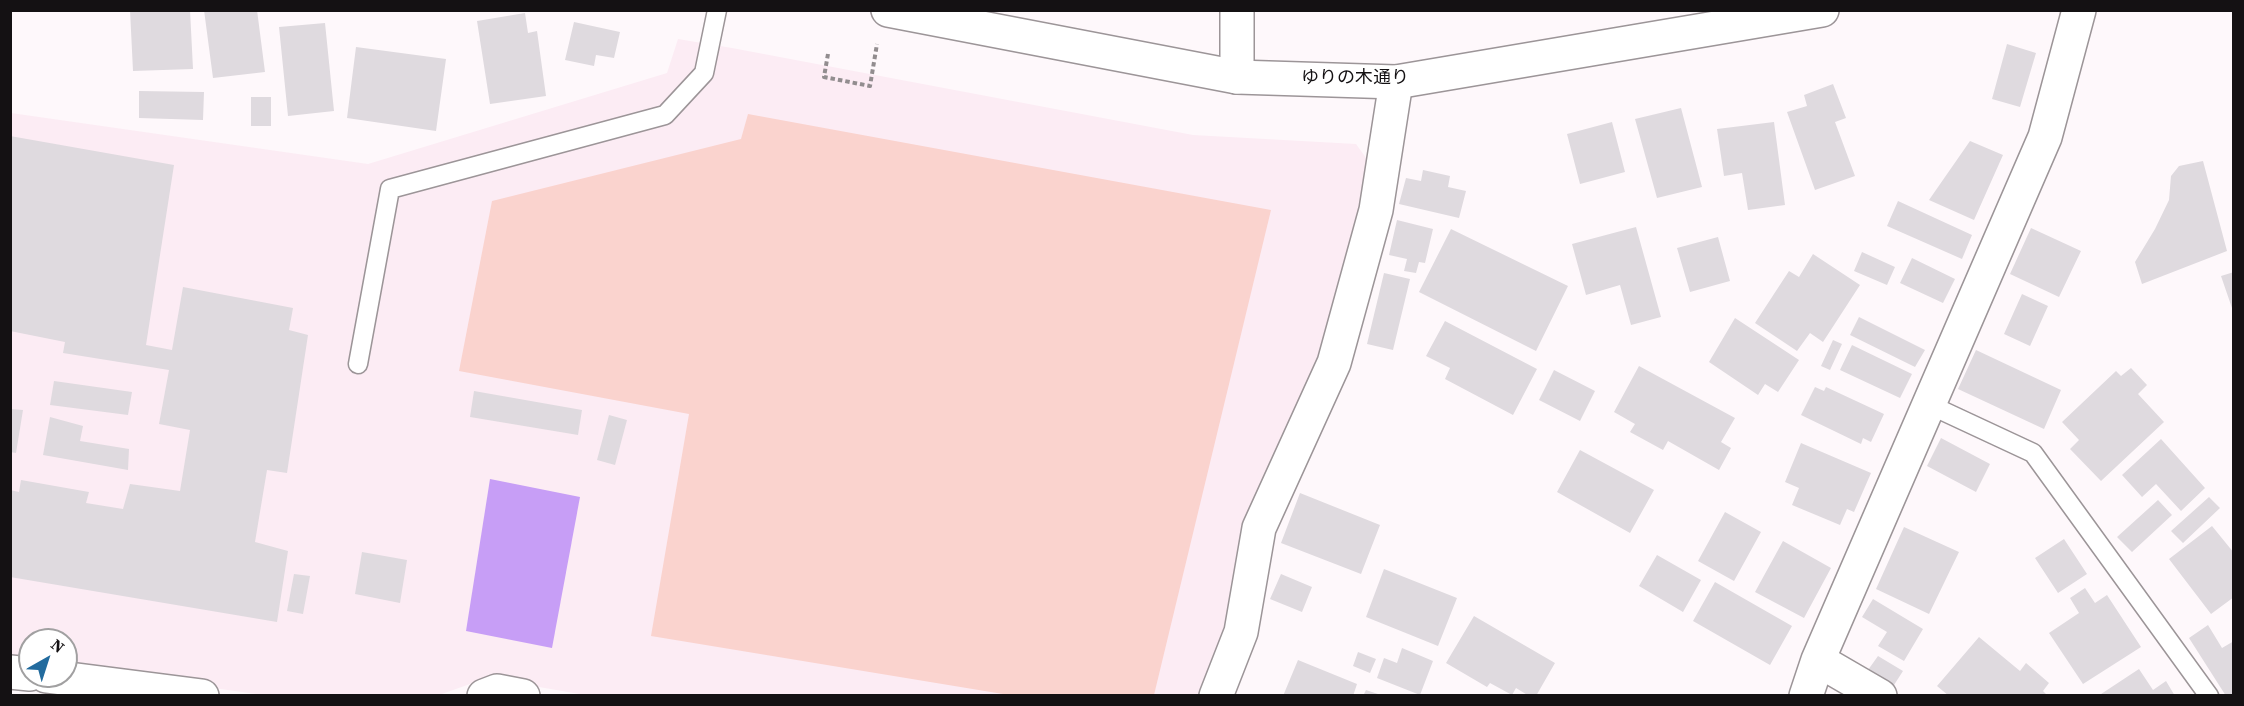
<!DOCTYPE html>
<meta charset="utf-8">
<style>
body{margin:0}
#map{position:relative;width:2244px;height:706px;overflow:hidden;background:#fef8fb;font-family:"Source Serif 4",serif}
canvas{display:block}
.frame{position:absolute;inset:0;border:12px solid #141113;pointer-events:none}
.north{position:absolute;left:18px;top:628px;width:60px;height:60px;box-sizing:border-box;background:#fff;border:2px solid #a1a0a1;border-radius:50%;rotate:39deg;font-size:16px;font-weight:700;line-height:24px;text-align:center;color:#141113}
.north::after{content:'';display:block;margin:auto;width:21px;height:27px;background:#226b9e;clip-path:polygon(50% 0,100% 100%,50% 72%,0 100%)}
</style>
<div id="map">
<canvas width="2244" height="706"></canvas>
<div class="frame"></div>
<div class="north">N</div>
</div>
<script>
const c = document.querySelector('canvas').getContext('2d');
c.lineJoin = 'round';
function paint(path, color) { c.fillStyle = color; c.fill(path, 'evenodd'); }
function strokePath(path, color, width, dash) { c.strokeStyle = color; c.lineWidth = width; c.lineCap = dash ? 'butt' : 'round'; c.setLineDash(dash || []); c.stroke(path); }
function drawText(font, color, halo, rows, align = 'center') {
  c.font = font + ' "Source Serif 4","Noto Sans JP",serif'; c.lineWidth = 4.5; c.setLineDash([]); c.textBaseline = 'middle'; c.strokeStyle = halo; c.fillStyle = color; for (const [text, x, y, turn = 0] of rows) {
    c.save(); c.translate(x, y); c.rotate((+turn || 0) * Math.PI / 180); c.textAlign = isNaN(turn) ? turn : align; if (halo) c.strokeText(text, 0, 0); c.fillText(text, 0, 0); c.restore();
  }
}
paint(new Path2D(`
 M 678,39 L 732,48 L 1193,135 L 1356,144 L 1369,162 L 1329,344 L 1201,695 L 591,696 L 487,678 L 439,695 L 270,696 L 66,667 L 66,640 L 30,640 L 30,662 L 11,659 L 11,113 L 368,164 L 667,73 Z`), '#fcecf4');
paint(new Path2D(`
 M 748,114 L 1271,210 L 1154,695 L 1009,695 L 651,636 L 689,414 L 459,371 L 492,201 L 741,139 Z`), '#fad3ce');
paint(new Path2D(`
 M 490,479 L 580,497 L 552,648 L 466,631 Z`), '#c79ef6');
paint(new Path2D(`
 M 130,10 L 190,10 L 193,69 L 133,71 Z
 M 204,10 L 257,10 L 265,72 L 213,78 Z
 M 525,13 L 528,33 L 537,31 L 546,96 L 490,104 L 477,21 Z
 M 574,22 L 620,32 L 614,58 L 596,55 L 594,66 L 565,60 Z
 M 325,23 L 334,111 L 288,116 L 279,27 Z
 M 2007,44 L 2036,53 L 2020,107 L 1992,99 Z
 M 356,47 L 446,59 L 436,131 L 347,118 Z
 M 1833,84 L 1846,118 L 1835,122 L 1855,176 L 1815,190 L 1787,112 L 1807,106 L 1804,95 Z
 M 139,91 L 204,92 L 203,120 L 139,118 Z
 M 251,97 L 271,97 L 271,126 L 251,126 Z
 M 1681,108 L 1702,187 L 1657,198 L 1635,119 Z
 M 1612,122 L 1625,172 L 1580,184 L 1567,134 Z
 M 1774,122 L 1785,205 L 1748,210 L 1742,173 L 1724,176 L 1717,129 Z
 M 10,136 L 174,165 L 146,345 L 172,350 L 183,287 L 293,308 L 289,330 L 308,335 L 287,473 L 267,470 L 255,542 L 288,551 L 277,622 L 10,577 L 10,490 L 19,492 L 21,480 L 89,492 L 86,503 L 123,509 L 130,484 L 180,491 L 190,430 L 159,424 L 169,370 L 63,353 L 65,342 L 10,331 Z
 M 1970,141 L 2003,155 L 1974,220 L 1929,200 Z
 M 2203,161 L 2227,251 L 2142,284 L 2135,262 L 2155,229 L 2169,200 L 2171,176 L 2179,166 Z
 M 1423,170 L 1450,176 L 1448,187 L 1466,191 L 1459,218 L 1399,204 L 1406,178 L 1421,181 Z
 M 1898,201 L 1972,235 L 1962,259 L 1887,226 Z
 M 1397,220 L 1433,229 L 1425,263 L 1419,262 L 1416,273 L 1404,271 L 1407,259 L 1389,255 Z
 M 1636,227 L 1661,317 L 1631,325 L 1620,285 L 1586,295 L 1572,244 Z
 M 2031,228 L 2081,251 L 2059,297 L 2010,274 Z
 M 1451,229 L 1568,286 L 1536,351 L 1419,292 Z
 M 1718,237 L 1730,281 L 1690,292 L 1677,248 Z
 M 1862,252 L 1895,267 L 1887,285 L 1854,271 Z
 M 1813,254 L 1860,285 L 1823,342 L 1810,333 L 1797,351 L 1755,323 L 1789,271 L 1799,277 Z
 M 1912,258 L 1955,279 L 1943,303 L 1900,283 Z
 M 2234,272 L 2234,311 L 2233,311 L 2221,276 Z
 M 1384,273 L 1410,279 L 1393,350 L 1367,344 Z
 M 2022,294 L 2048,306 L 2030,346 L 2004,334 Z
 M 1859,317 L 1925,350 L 1915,367 L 1850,335 Z
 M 1735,318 L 1799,360 L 1778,392 L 1765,384 L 1758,395 L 1709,362 Z
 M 1445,321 L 1537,369 L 1513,415 L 1445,379 L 1450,368 L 1426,356 Z
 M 1833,340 L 1842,344 L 1830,370 L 1821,366 Z
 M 1852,345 L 1912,374 L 1900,398 L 1840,370 Z
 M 1976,350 L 2061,390 L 2044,429 L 1958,389 Z
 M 1639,366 L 1735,418 L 1721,442 L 1731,448 L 1719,470 L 1668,441 L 1663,450 L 1630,432 L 1635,424 L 1614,412 Z
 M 2131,368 L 2147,385 L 2138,394 L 2164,422 L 2101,481 L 2070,449 L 2079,440 L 2062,422 L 2116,371 L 2121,376 Z
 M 1554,370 L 1595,391 L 1580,421 L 1539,400 Z
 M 54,381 L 132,392 L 128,415 L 50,405 Z
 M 1815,387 L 1824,391 L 1826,387 L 1884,414 L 1871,442 L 1863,438 L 1861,444 L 1801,415 Z
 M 474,391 L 582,410 L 578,435 L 470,417 Z
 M 10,409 L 23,410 L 16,453 L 10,452 Z
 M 609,415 L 627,420 L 615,465 L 597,460 Z
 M 50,417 L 83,426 L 80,441 L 129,449 L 128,470 L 43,455 Z
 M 1941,438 L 1990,464 L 1976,492 L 1927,466 Z
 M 2161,439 L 2205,488 L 2181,511 L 2156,484 L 2142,497 L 2122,475 Z
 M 1801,443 L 1871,473 L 1854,512 L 1847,509 L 1840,525 L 1792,505 L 1799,488 L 1785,482 Z
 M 1580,450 L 1654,490 L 1630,533 L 1557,492 Z
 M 1300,493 L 1380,525 L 1361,574 L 1281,543 Z
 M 2209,497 L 2220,508 L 2183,543 L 2171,531 Z
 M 2158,500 L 2172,515 L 2132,552 L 2117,537 Z
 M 1725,512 L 1761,532 L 1734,581 L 1698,561 Z
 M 2212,526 L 2234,553 L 2234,597 L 2211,614 L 2169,559 Z
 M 1904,527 L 1959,552 L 1929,614 L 1876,589 Z
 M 2064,539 L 2087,574 L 2058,593 L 2035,558 Z
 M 1783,541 L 1831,568 L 1804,618 L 1755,592 Z
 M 362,552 L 407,560 L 400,603 L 355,594 Z
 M 1657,555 L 1701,580 L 1683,612 L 1639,586 Z
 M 1384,569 L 1457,598 L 1438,646 L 1366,617 Z
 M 294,574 L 310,576 L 303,614 L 287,611 Z
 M 1281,574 L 1312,587 L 1302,612 L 1270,599 Z
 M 1715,582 L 1792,626 L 1770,665 L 1693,621 Z
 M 2085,588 L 2095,603 L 2107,595 L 2141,647 L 2083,684 L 2049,633 L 2079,613 L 2070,598 Z
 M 1873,599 L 1923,629 L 1904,661 L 1878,646 L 1887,632 L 1862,617 Z
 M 1474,616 L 1555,663 L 1536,696 L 1529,696 L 1516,688 L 1512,695 L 1490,683 L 1487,687 L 1446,663 Z
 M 2208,625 L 2222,648 L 2234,641 L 2234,694 L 2231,696 L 2226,696 L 2189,638 Z
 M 1979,637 L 2020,671 L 2026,663 L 2049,683 L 2043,691 L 2048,696 L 1949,696 L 1937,686 Z
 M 1402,648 L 1433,661 L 1420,695 L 1377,678 L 1384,658 L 1397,663 Z
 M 1358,652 L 1376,659 L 1370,673 L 1353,666 Z
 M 1878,656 L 1903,671 L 1894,685 L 1868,670 Z
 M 1298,660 L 1357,684 L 1353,696 L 1283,696 Z
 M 2139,669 L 2153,690 L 2166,681 L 2175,696 L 2098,696 Z
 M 1366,690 L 1381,695 L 1381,696 L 1363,696 Z`), '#dfdadf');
const lane = new Path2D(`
 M 358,364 L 390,189 L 665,115 L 704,73 L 717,10
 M 1930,405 L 2033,453 L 2209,696`);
const street = new Path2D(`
 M 1237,77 L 1237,10
 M 1818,660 L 1880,696
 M 10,672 L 30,674
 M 46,676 L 202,696
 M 484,696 L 497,691 L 523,696
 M 1216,696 L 1241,632 L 1259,528 L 1334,363 L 1376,210 L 1396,82
 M 1806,696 L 1818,660 L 2045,137 L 2079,10`);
const secondary = new Path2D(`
 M 888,10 L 1237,77 L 1396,82 L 1822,10`);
strokePath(lane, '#9c9598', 21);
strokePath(street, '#9c9598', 36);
strokePath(secondary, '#9c9598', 36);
strokePath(new Path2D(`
 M 828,54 L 824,77 L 870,86 L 877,44`), '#928d8f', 4, [4.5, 3]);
strokePath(lane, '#fff', 18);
strokePath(street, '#fff', 33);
strokePath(secondary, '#fff', 33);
drawText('18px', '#141113', '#fff', [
 ["ゆりの木通り",1355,78]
]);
</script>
